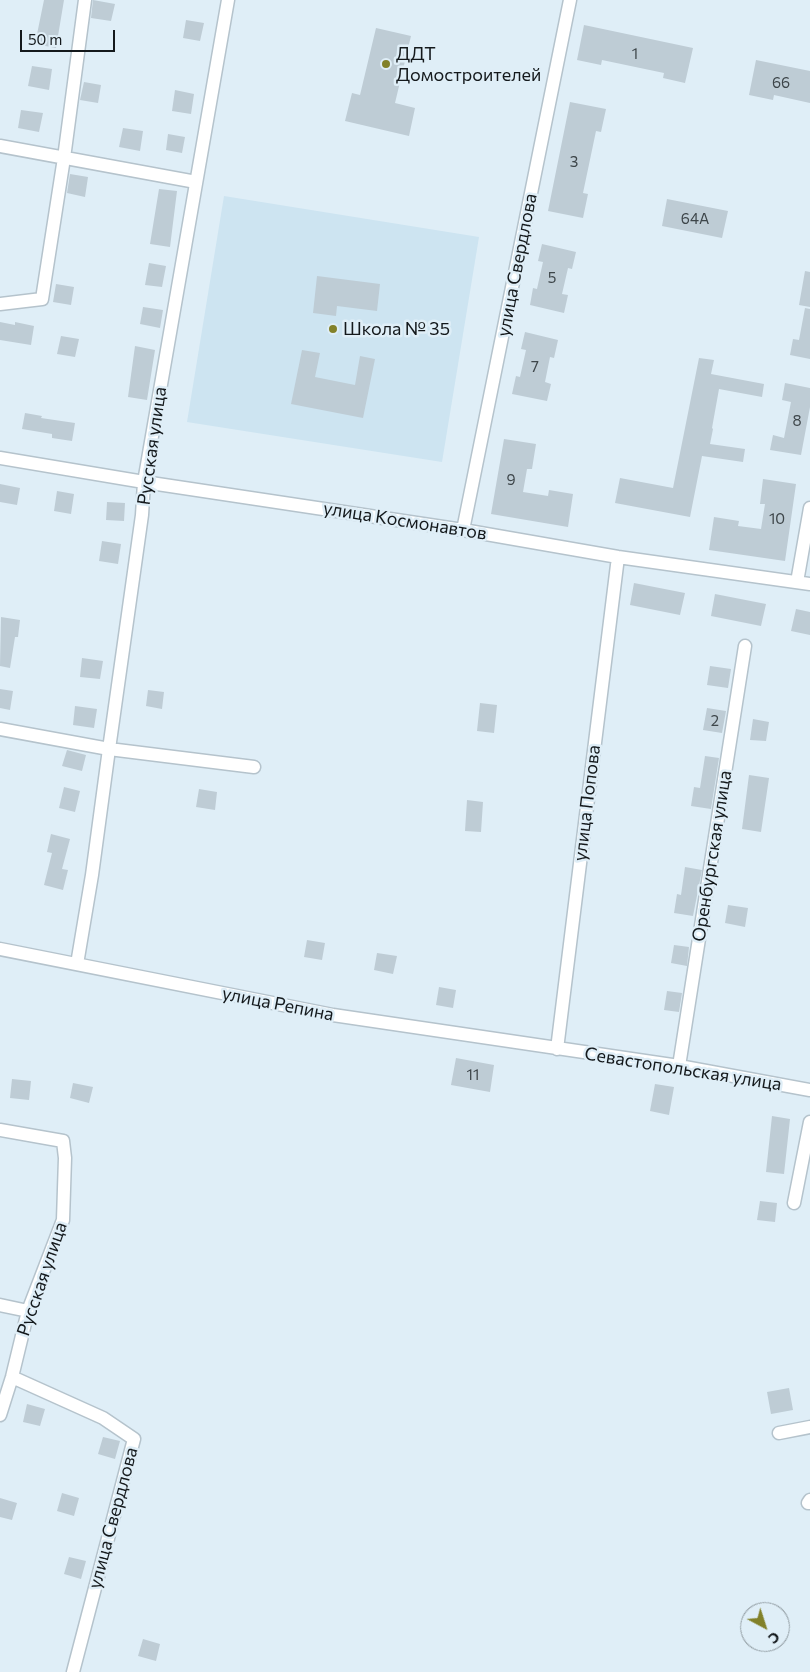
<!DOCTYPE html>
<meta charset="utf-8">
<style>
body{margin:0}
#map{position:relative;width:810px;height:1672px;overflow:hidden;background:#dfeef7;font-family:Commissioner,sans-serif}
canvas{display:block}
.north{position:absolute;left:740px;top:1602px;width:50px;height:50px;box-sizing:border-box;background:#dfeef7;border:1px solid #8e999f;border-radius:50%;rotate:140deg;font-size:14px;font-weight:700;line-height:20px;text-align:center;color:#14191c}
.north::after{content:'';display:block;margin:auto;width:18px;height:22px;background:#828129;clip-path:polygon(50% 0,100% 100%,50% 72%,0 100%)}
.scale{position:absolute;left:20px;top:30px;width:95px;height:22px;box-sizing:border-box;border:2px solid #14191c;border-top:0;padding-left:6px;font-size:15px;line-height:18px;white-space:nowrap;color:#14191c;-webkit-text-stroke:4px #dfeef7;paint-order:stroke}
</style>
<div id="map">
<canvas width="810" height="1672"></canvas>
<div class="north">С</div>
<div class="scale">50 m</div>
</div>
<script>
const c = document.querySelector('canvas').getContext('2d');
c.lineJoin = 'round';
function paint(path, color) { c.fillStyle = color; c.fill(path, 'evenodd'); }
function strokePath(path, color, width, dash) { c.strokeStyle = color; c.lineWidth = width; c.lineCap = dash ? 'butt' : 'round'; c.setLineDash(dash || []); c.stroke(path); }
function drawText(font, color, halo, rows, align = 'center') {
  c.font = font + ' Commissioner,sans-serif'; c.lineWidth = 5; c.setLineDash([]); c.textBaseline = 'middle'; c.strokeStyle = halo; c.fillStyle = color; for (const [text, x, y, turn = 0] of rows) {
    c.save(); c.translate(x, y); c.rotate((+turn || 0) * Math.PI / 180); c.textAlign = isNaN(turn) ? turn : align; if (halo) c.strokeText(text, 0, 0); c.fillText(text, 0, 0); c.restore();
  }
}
paint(new Path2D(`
 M 224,196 L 479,237 L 442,462 L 187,422 Z`), '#cde4f1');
paint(new Path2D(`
 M 44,0 L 64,0 L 56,48 L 35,44 Z
 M 93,0 L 115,4 L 111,21 L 91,18 Z
 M 186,20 L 204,23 L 200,41 L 183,38 Z
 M 584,25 L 693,48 L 685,83 L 663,78 L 664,73 L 602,60 L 601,65 L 577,60 Z
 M 376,28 L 411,36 L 395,103 L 415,108 L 409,136 L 345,121 L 352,93 L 360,95 Z
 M 756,60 L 810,71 L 810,103 L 774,95 L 773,100 L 749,95 Z
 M 32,66 L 52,69 L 49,90 L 28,86 Z
 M 84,82 L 101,85 L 98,103 L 80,100 Z
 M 175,90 L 194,94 L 191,114 L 172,111 Z
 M 570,102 L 606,109 L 601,132 L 596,131 L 583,193 L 588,194 L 583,218 L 548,211 Z
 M 21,110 L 43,113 L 39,132 L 18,128 Z
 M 123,128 L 143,131 L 140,151 L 119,147 Z
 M 168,134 L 185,137 L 182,153 L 166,150 Z
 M 70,174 L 88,177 L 85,197 L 67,193 Z
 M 159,189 L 177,191 L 170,247 L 150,244 Z
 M 667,199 L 728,211 L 722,238 L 662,226 Z
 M 542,244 L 576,252 L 572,269 L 568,268 L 562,294 L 568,295 L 564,313 L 530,305 L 533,288 L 537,289 L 543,262 L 538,261 Z
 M 149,263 L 166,266 L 162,287 L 145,285 Z
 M 805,271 L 810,272 L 810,307 L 799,305 Z
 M 317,276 L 380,284 L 377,311 L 337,306 L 336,316 L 313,313 Z
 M 56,284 L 74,287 L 71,305 L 53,302 Z
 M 143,307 L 163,310 L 160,328 L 140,324 Z
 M 805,308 L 810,309 L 810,359 L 790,355 L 793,339 L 799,340 Z
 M 0,322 L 15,325 L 15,322 L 34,326 L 31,345 L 0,340 Z
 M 525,332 L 558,340 L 554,358 L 550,357 L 545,382 L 551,384 L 547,401 L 512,394 L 516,376 L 520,377 L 526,350 L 521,349 Z
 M 61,336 L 79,339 L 75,357 L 57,354 Z
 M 135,346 L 155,350 L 147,400 L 128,397 Z
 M 302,350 L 320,353 L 315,377 L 355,385 L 360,356 L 375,359 L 363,418 L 291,404 Z
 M 699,358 L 714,360 L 711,374 L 764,384 L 762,397 L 719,389 L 712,428 L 713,429 L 710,444 L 745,449 L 743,462 L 702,456 L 690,517 L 615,503 L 620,478 L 673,488 Z
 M 785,383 L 810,388 L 810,407 L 801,455 L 770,450 L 773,435 L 784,438 L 791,402 L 782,400 Z
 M 25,413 L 42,416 L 41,418 L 75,423 L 72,441 L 52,438 L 52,434 L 22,429 Z
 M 504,439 L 536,444 L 532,469 L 527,469 L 523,492 L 548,496 L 549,490 L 573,494 L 568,527 L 491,514 Z
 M 763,479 L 796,484 L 785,561 L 709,550 L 714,517 L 739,521 L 738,526 L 761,529 L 765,504 L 760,504 Z
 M 0,484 L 20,488 L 17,505 L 0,502 Z
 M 57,491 L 74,494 L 71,514 L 54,511 Z
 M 107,502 L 125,503 L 124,521 L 106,520 Z
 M 102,541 L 121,544 L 118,564 L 99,561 Z
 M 634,583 L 685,593 L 680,615 L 630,605 Z
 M 715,594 L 766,604 L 761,626 L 711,616 Z
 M 796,609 L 810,612 L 810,635 L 791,631 Z
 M 1,617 L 20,620 L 18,637 L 15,637 L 10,668 L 0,666 Z
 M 82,658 L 103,661 L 100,679 L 80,677 Z
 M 710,666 L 731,669 L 728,688 L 707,685 Z
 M 0,689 L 13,691 L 10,710 L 0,708 Z
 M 148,690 L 164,692 L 162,709 L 146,706 Z
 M 480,703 L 497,705 L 494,733 L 477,731 Z
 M 75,706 L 97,709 L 94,728 L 73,725 Z
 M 707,708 L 726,711 L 722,733 L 703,730 Z
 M 753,719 L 769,722 L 766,741 L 750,740 Z
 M 67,750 L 86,755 L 82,771 L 62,766 Z
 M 705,756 L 719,758 L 711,809 L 691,806 L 694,787 L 700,788 Z
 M 749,775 L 769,778 L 761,832 L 742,829 Z
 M 64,787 L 80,791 L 75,812 L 59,808 Z
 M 199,789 L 217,792 L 215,810 L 196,807 Z
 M 467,800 L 483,802 L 481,832 L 465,831 Z
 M 51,834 L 70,839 L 62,869 L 68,870 L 63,890 L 44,885 L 52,853 L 47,852 Z
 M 685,867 L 702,870 L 693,916 L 674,913 L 677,894 L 681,895 Z
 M 728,905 L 748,908 L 745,927 L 725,923 Z
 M 307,940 L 325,943 L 322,960 L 304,957 Z
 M 674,945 L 689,947 L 687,966 L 671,963 Z
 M 377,953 L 397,956 L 393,974 L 374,970 Z
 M 439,987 L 456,990 L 453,1008 L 436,1005 Z
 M 667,991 L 682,993 L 679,1012 L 664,1010 Z
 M 456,1058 L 494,1065 L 490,1092 L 451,1085 Z
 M 12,1079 L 31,1081 L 29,1100 L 10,1098 Z
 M 73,1083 L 93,1087 L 89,1103 L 70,1098 Z
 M 655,1084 L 674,1087 L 669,1115 L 650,1111 Z
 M 772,1116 L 790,1119 L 784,1174 L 766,1172 Z
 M 760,1201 L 777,1203 L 775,1222 L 757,1220 Z
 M 789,1388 L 793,1410 L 771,1414 L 767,1392 Z
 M 27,1404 L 45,1409 L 40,1426 L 23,1422 Z
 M 103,1437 L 120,1441 L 115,1459 L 98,1454 Z
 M 62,1493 L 79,1498 L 74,1516 L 57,1511 Z
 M 0,1498 L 17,1503 L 12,1520 L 0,1517 Z
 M 69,1557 L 86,1561 L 81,1579 L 64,1574 Z
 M 143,1639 L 160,1644 L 156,1661 L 138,1656 Z`), '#beccd5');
const minor = new Path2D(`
 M 228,0 L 144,482 L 142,515 L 109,749 L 254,767
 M 0,146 L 196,182
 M 0,304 L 42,299 L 64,158 L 85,0
 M 0,458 L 144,482 L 463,530 L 618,557 L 810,584
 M 463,530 L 570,0
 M 797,582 L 810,508
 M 0,729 L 109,749 L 92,875 L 77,964
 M 0,949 L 333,1015 L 679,1066 L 810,1090
 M 557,1049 L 618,557
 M 679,1066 L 745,646
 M 0,1130 L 63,1141 L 65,1158 L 63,1220 L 28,1311 L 12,1377 L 0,1415
 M 794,1203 L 810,1122
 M 0,1305 L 28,1311
 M 12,1377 L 103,1418 L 134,1439 L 73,1672
 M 779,1433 L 810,1427
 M 810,1500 L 808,1503 L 810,1503`);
strokePath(minor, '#b5c3cc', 15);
strokePath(minor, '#fff', 12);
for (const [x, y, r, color] of [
 [386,64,5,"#828129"],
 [333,329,5,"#828129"]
]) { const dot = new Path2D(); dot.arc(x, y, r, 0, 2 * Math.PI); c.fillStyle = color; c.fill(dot); strokePath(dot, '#dfeef7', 2); }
drawText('15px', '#3e464a', null, [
 ["1",635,54],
 ["66",781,83],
 ["3",574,162],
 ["64А",695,219],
 ["5",552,278],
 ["7",535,367],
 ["8",797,421],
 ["9",511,480],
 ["10",777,519],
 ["2",715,721],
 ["11",473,1075]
]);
drawText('18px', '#14191c', '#dfeef7', [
 ["ДДТ",396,54],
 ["Домостроителей",396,75],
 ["Школа № 35",343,329]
], 'left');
drawText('18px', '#14191c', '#dfeef7', [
 ["улица Свердлова",517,265,-79],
 ["Русская улица",152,446,-82],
 ["улица Космонавтов",405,521,9],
 ["улица Попова",587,803,-83],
 ["Оренбургская улица",712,856,-81],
 ["улица Репина",278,1004,11],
 ["Севастопольская улица",683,1069,9],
 ["Русская улица",42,1279,-71],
 ["улица Свердлова",113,1518,-75]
]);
</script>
